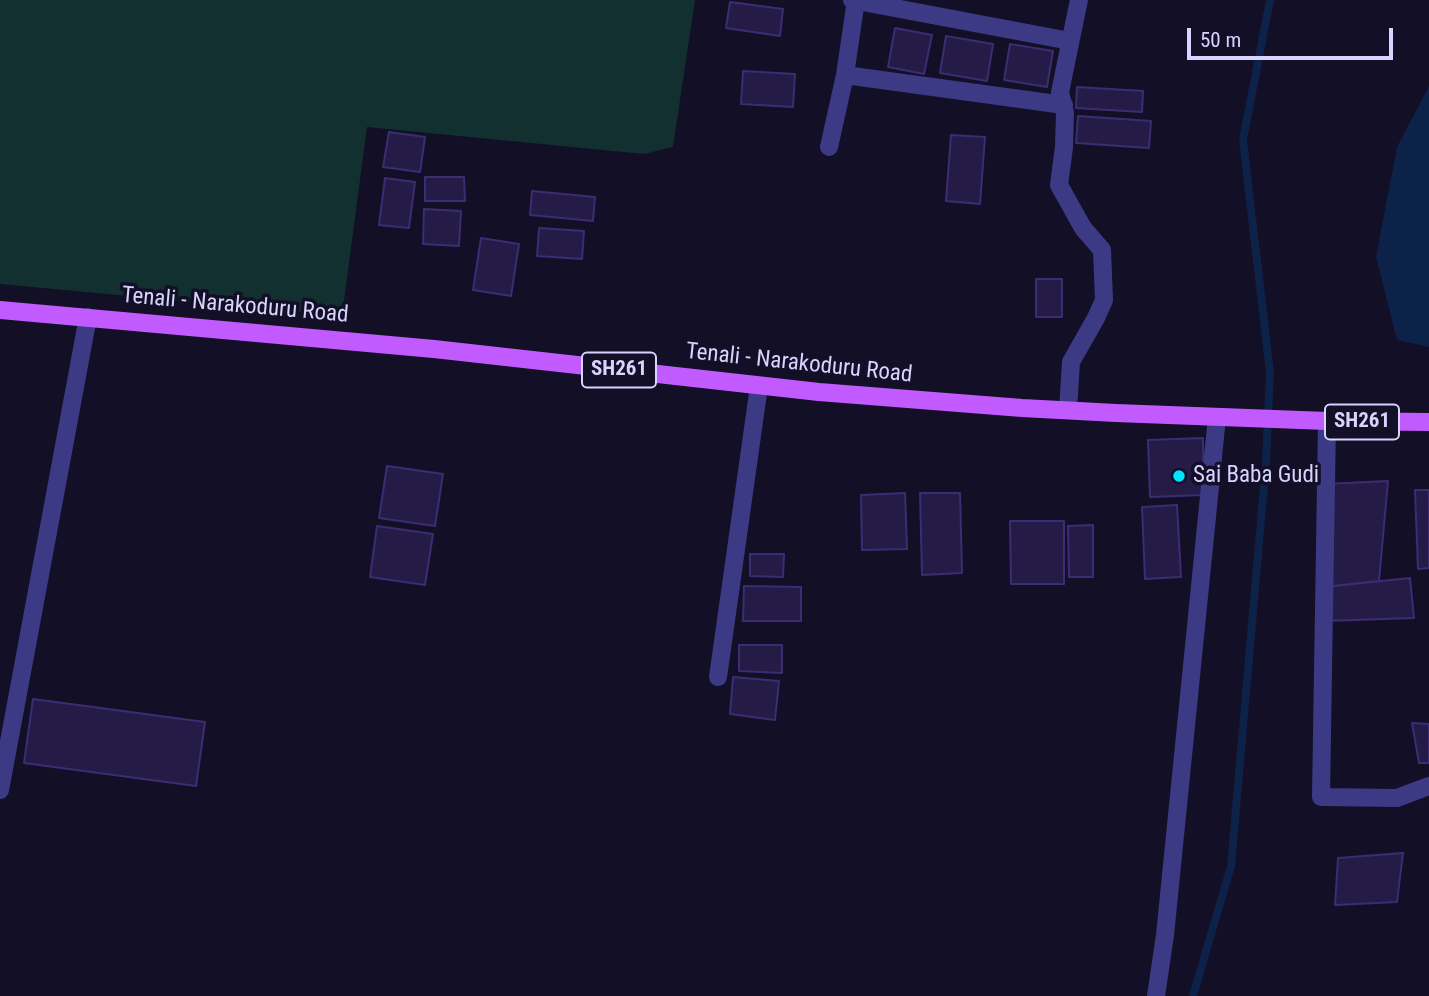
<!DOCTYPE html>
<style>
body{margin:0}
#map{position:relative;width:1429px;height:996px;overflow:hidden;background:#130f26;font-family:"Roboto Condensed",sans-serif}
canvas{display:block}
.scale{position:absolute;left:1187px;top:28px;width:206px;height:32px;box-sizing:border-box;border:4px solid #d9d4ff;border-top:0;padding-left:9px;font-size:21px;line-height:24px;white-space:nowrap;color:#d9d4ff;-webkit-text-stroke:5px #130f26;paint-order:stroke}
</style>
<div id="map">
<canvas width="1429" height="996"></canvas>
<div class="scale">50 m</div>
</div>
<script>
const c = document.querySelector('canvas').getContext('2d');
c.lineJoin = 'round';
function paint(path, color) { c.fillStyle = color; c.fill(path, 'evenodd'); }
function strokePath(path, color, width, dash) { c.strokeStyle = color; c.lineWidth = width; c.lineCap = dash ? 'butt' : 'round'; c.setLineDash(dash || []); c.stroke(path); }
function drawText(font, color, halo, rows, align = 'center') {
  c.font = font + ' "Roboto Condensed",sans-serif'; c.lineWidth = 7; c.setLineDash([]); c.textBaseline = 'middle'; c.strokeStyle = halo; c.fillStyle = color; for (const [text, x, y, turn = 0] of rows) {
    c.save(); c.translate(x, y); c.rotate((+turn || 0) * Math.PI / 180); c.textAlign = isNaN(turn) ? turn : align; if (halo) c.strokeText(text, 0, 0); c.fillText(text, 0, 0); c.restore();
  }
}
paint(new Path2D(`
 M 0,0 L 695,0 L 673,147 L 644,154 L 367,127 L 342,316 L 0,284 Z`), '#12302f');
paint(new Path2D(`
 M 1429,86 L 1429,347 L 1397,340 L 1376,257 L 1397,147 Z`), '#0c2248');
strokePath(new Path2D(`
 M 1193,996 L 1231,866 L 1266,462 L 1270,373 L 1243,140 L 1270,0`), '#0c2248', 8);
const building = new Path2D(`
 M 730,2 L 783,9 L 780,36 L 726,28 Z
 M 895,28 L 932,35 L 924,74 L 888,67 Z
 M 946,36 L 993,44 L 987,81 L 940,73 Z
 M 1010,44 L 1053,51 L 1047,87 L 1004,80 Z
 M 743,71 L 795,74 L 793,107 L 741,104 Z
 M 1077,87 L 1143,91 L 1142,112 L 1076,108 Z
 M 1078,116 L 1151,121 L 1149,148 L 1076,143 Z
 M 389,132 L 425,137 L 420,172 L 383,167 Z
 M 951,135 L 985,137 L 980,204 L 946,201 Z
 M 425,177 L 464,177 L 465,201 L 425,201 Z
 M 385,178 L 415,182 L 409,228 L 379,225 Z
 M 532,191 L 595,197 L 593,221 L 530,215 Z
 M 424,209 L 461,211 L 459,246 L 423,244 Z
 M 539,228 L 584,231 L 582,259 L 537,256 Z
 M 481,238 L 519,244 L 511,296 L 473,290 Z
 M 1036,279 L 1062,279 L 1062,317 L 1036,317 Z
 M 1203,438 L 1204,495 L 1150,497 L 1148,440 Z
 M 387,466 L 443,474 L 435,526 L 379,518 Z
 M 1388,481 L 1379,581 L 1324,587 L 1326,484 Z
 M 1415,490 L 1429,490 L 1429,568 L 1418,569 Z
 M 905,493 L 907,549 L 862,550 L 861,495 Z
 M 920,493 L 960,493 L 962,573 L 922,575 Z
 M 1177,505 L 1181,577 L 1145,579 L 1142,507 Z
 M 1010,521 L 1064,521 L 1064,584 L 1011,584 Z
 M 1093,525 L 1093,577 L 1069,577 L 1068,526 Z
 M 377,526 L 433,534 L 425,585 L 370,577 Z
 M 750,554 L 784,554 L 783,577 L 750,576 Z
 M 1410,578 L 1414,618 L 1324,621 L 1324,587 Z
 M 744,586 L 801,587 L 801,621 L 743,621 Z
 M 739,645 L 782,645 L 782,673 L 739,671 Z
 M 733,677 L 779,681 L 775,720 L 730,714 Z
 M 33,699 L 205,722 L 196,786 L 24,763 Z
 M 1412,723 L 1429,724 L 1429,763 L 1419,763 Z
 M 1403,853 L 1397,902 L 1335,905 L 1338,858 Z`);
paint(building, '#241b47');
strokePath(building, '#3b2d73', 2);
strokePath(new Path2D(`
 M 852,0 L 1070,41
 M 845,75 L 1064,105
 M 829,147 L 845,75 L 856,0
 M 1068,410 L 1071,362 L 1096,318 L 1104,300 L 1102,250 L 1083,228 L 1059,185 L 1064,147 L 1065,113 L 1060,92 L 1079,0
 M 1327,421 L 1321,797 L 1397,798 L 1429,786
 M 718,677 L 759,386
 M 0,790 L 88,317
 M 1156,996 L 1165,935 L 1217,417`), '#3d3a85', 18);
strokePath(new Path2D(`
 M 0,310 L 434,349 L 819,392 L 1022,408 L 1116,413 L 1327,421 L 1429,422`), '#c25bff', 18);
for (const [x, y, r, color] of [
 [1179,476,7,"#00e5ff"]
]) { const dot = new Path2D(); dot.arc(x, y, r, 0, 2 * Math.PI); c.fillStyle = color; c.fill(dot); strokePath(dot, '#130f26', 2.5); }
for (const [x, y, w] of [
 [619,370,74],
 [1362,422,74]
]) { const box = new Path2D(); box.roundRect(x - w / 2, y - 17.5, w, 35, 5); c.fillStyle = '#130f26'; c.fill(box); strokePath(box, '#d9d4ff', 2); }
drawText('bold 21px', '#d9d4ff', null, [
 ["SH261",619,370],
 ["SH261",1362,422]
]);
drawText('23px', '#d9d4ff', '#130f26', [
 ["Tenali - Narakoduru Road",235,306,5],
 ["Tenali - Narakoduru Road",799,364,6]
]);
drawText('23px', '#d9d4ff', '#130f26', [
 ["Sai Baba Gudi",1193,476]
], 'left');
</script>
